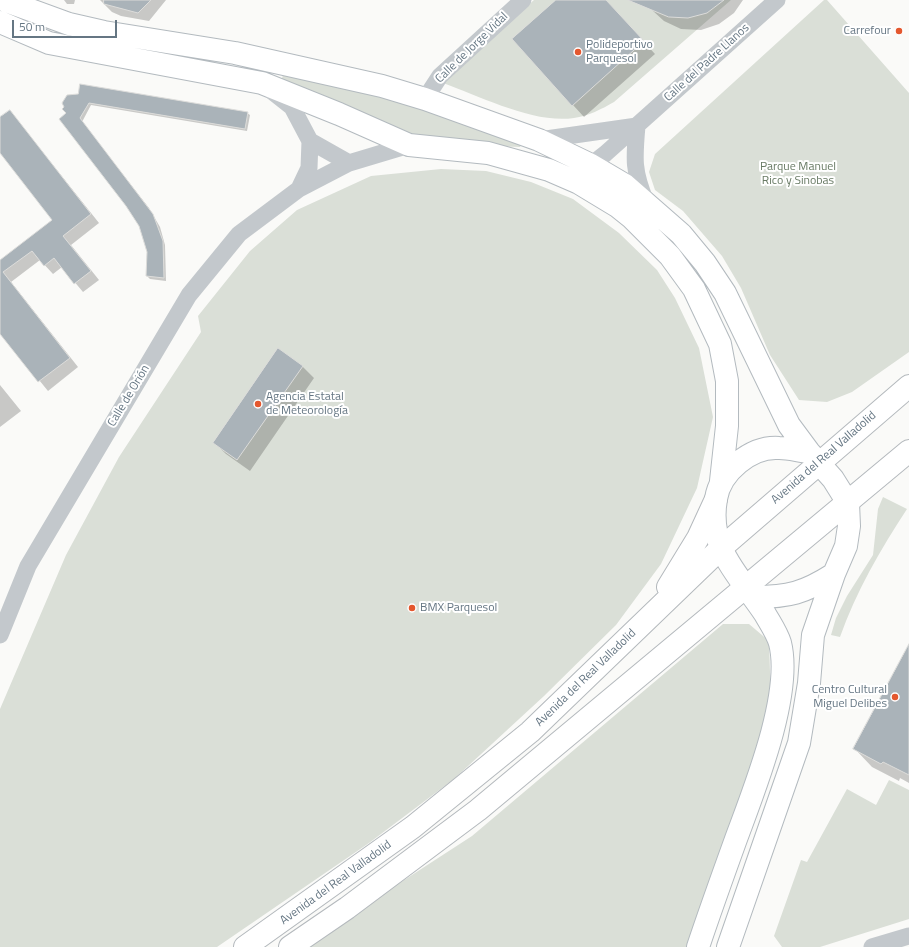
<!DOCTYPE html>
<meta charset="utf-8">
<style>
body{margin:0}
#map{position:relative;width:909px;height:947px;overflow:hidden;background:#fafaf8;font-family:"Titillium Web",sans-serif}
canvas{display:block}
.scale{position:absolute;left:12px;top:20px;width:105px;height:18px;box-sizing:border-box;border:2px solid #657683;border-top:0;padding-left:5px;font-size:12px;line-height:14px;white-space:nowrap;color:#657683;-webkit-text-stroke:3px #fff;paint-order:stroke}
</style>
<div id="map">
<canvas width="909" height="947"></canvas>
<div class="scale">50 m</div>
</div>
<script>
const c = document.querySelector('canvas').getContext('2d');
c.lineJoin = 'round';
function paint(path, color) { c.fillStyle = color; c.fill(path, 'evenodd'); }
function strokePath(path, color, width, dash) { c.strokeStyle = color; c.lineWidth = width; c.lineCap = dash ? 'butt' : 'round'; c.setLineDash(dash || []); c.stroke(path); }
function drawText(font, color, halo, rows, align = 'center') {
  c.font = font + ' "Titillium Web",sans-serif'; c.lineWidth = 4; c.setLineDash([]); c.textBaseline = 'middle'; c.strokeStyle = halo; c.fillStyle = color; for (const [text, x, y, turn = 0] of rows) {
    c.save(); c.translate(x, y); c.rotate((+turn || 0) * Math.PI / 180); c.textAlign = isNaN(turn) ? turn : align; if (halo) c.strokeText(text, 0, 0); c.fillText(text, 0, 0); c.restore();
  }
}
paint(new Path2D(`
 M 534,0 L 731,0 L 614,102 C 602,109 588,116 574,118 C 534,124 482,97 443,83 L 443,81 Z
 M 824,0 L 827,0 L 909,93 L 909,352 L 852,392 L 827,402 L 799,400 L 770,355 L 741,288 L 722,256 L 683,211 L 655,190 L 649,172 L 655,154 Z
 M 284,71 L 363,88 L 523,142 L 520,147 L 462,145 L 429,141 L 281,82 Z
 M 441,169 L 486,171 L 531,182 L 573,199 L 619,233 L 657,270 L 675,298 L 699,348 L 713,417 L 697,488 L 661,564 L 616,625 L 544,696 L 454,779 L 369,843 L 217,947 L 0,947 L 0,709 L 66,555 L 119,457 L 201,332 L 198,316 L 250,251 L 297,210 L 371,176 Z
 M 883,497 L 907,509 C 880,550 856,592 840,637 L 831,635 L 836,618 L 847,596 L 873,555 L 878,509 Z
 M 723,624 L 749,624 L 769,641 L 772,733 L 691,947 L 301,947 L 472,836 Z
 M 889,780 L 909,790 L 909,919 L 820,947 L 782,947 L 774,936 L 801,860 L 807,862 L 847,789 L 876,805 Z`), '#dadfd7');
paint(new Path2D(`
 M 64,0 L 75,0 L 74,4 L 67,4 Z
 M 100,0 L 166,0 L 149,21 L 121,16 L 112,12 Z
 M 558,0 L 606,0 L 655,54 L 584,117 L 573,105 Z
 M 641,0 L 743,0 L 734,13 L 719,24 L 701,30 L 681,29 L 664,21 Z
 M 67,96 L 247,113 L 250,115 L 247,131 L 91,105 L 82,122 L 149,208 L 160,227 L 165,245 L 166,281 L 150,279 L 147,276 L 148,252 L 144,233 L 67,113 L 65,107 Z
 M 10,111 L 99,223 L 71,245 L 99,280 L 83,292 L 62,267 L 53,274 L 40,260 L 11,282 L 78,367 L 48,391 L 0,332 L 0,261 L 54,220 L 0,151 L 0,118 Z
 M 302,366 L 314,378 L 250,471 L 226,454 L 214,442 Z
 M 0,385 L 21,411 L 0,427 Z
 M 909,646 L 909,783 L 900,778 L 899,781 L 872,767 L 855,749 Z`), '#0003');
const building = new Path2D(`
 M 104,0 L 151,0 L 138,13 L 104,4 Z
 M 556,0 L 606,0 L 644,41 L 572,106 L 512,39 Z
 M 628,0 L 724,0 L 707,13 L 688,18 L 669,17 Z
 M 80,84 L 248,112 L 245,129 L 89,103 L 80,118 L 153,214 L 163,241 L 164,278 L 146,276 L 147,252 L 139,226 L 126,206 L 59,119 L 66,113 L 62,109 L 64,107 L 62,103 L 67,95 L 78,94 Z
 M 10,110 L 91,214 L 63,236 L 91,271 L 74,284 L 54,258 L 44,266 L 32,251 L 3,272 L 70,358 L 38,382 L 0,334 L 0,260 L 52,220 L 0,153 L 0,117 Z
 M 278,348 L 303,366 L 237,460 L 213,443 Z
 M 909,644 L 909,775 L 883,762 L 881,764 L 853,749 Z`);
paint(building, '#aab3b9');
strokePath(building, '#dcdcda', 1);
const secondary = new Path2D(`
 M 3,0 L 69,24 L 104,32 L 235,53 L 382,86 L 425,99 L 539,140 L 591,165 L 625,185 L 681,234 L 705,263 L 725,293 L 789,425 L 809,452 L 833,479 L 848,503 L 849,526 L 846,546 L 834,574 L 813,635 L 809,683 L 799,743 L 728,947
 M 0,22 L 49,43 L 262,83 L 339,114 L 409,145 L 488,153 L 549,170 L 579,183 L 617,206 L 632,218 L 670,256 L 694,289 L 720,344 L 727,381 L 727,426 L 721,481
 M 754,597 C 789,597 804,593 834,574
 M 698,947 C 710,911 723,875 736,839 C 754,790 793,694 780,643 C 777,633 770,623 765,614 C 740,576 707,549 716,499 C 720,472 751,446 779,448 C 789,448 799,451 809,452`);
const highway = new Path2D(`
 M 668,587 L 698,538 L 716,499
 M 245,947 L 413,827 L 530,732 L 720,549 L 909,386
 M 290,947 L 347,908 L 478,810 L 909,451`);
strokePath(secondary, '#b3babf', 24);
strokePath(highway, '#b4b9bd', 24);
strokePath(new Path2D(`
 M 273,92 L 292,107 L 310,141 L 309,168 L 299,189
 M 425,99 L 440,76 L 523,0
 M 637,126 C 634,159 633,171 646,202
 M 539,140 L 637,126
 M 310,141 L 349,163
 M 581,170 L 591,165 L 605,154 L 777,0
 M 0,635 L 28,566 L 189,295 L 239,234 L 299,189 L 349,163 L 409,145
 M 872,947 L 909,936`), '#c3c8cc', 17);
strokePath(secondary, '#fff', 22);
strokePath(highway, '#fff', 22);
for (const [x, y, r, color] of [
 [899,31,4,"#e4572e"],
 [578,52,4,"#e4572e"],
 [258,404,4,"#e4572e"],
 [412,608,4,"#e4572e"],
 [895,697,4,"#e4572e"]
]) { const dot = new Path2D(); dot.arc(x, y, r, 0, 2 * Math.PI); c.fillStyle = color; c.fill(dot); strokePath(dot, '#fff', 1.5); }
drawText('12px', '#657683', '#fff', [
 ["Carrefour",891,31,"right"],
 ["Polideportivo",586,45],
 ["Parquesol",586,59],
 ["Agencia Estatal",266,397],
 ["de Meteorología",266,411],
 ["BMX Parquesol",420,608],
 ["Centro Cultural",887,690,"right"],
 ["Miguel Delibes",887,704,"right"]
], 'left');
drawText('12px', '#657683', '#fff', [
 ["Calle de Jorge Vidal",472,48,-44],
 ["Calle del Padre Llanos",707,63,-42],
 ["Calle de Orión",129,396,-59],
 ["Avenida del Real Valladolid",824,458,-41],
 ["Avenida del Real Valladolid",586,678,-44],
 ["Avenida del Real Valladolid",336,883,-36]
]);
drawText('12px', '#687a64', '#fff', [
 ["Parque Manuel",798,167],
 ["Rico y Sinobas",798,181]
]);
</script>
